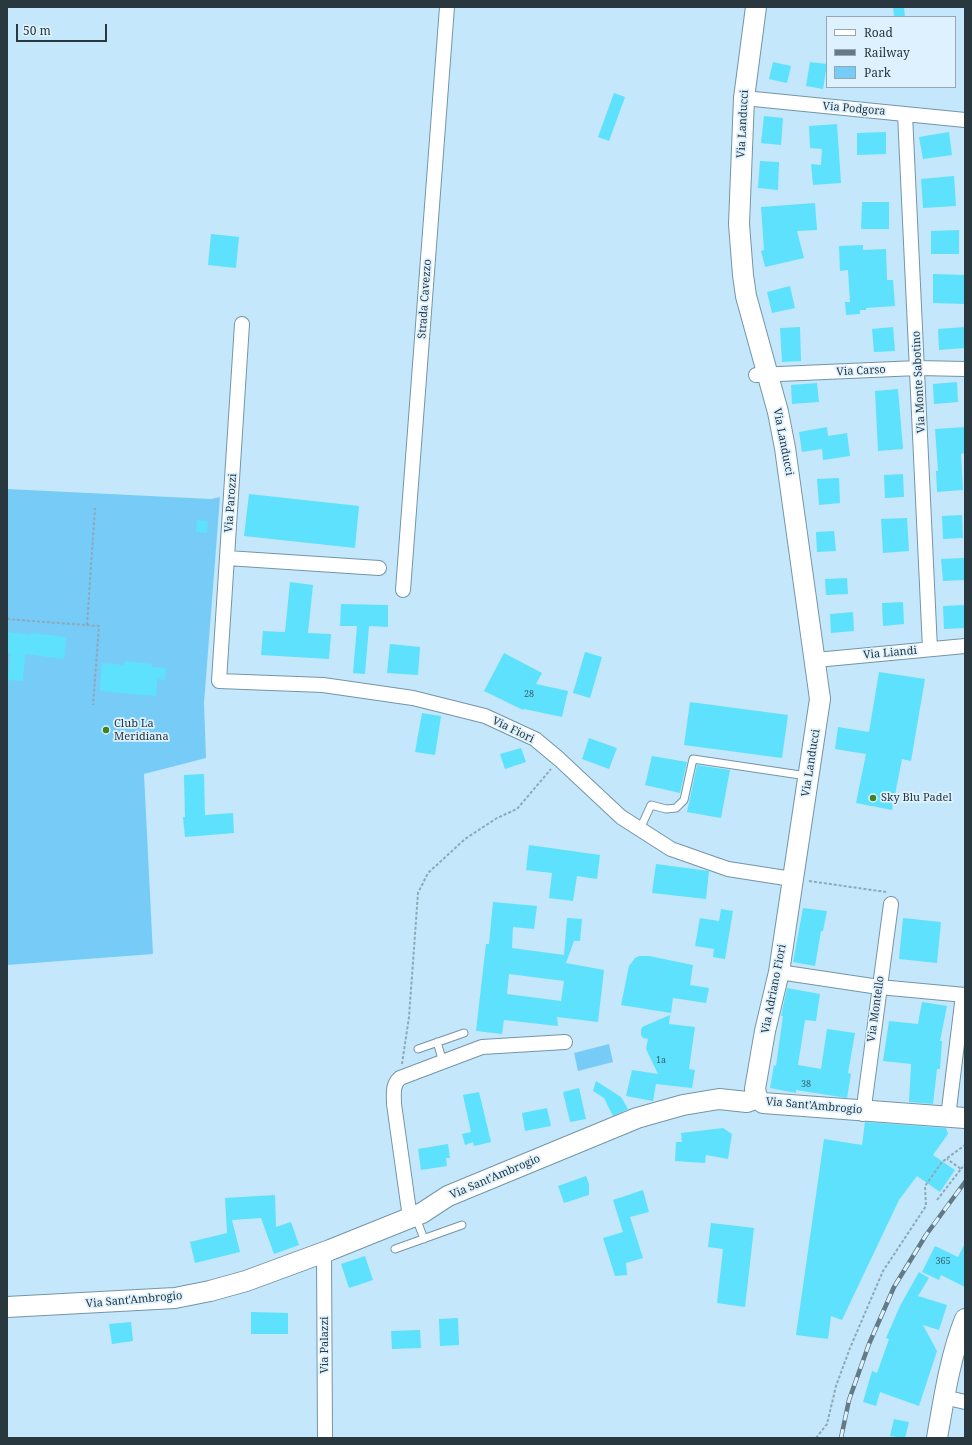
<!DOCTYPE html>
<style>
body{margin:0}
#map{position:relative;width:972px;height:1445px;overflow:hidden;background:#c4e7fb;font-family:"Noto Serif",serif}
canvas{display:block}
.frame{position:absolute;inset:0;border:8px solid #29373f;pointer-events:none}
.legend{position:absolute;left:826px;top:16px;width:130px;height:72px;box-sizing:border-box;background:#ddf2fe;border:1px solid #95a7b2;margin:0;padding:5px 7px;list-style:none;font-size:12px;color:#29373f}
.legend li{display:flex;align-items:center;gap:8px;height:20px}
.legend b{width:20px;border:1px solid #95a7b2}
.scale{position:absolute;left:16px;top:24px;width:91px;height:18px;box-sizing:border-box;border:2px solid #29373f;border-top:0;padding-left:5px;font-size:12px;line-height:14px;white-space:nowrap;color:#29373f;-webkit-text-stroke:3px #ddf2fe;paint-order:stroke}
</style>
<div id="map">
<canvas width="972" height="1445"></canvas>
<div class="frame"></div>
<ul class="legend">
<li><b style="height:5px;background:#fff"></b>Road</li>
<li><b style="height:5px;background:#647a87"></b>Railway</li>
<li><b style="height:11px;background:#77ccf7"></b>Park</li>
</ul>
<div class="scale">50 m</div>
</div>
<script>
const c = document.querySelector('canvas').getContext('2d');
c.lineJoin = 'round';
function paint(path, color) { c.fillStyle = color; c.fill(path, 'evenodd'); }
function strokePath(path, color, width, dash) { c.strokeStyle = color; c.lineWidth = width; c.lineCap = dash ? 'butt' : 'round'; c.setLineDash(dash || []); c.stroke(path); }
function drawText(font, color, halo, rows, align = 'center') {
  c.font = font + ' "Noto Serif",serif'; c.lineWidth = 3.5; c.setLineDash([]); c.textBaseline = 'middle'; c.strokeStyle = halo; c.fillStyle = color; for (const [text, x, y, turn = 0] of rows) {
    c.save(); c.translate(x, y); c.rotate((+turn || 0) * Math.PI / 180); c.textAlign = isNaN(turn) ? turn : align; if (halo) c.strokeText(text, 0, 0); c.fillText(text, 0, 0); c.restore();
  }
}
paint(new Path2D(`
 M 7,489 L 211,499 L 220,497 L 204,703 L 206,758 L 144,774 L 153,954 L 7,965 Z
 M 609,1044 L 613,1062 L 578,1071 L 574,1053 Z`), '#77ccf7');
paint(new Path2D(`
 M 893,7 L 904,7 L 905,17 L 894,17 Z
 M 773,62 L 791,66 L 787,83 L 769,79 Z
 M 810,62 L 827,64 L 823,89 L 806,86 Z
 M 614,93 L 625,97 L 609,141 L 598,137 Z
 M 764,116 L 783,118 L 781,145 L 761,143 Z
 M 837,124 L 841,183 L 813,185 L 811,164 L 821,165 L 822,149 L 810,148 L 809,126 Z
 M 886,132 L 886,154 L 857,155 L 857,133 Z
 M 949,132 L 952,155 L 923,159 L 919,137 Z
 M 760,161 L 779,162 L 778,190 L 758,188 Z
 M 954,176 L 956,206 L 923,208 L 921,179 Z
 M 862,202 L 889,202 L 889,229 L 861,229 Z
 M 815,203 L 817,230 L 797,231 L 804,258 L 765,267 L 761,251 L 764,250 L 761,207 Z
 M 959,230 L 959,254 L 931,254 L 931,231 Z
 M 211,234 L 239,237 L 236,268 L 208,265 Z
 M 863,245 L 863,250 L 886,249 L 887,280 L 893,280 L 895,306 L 866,308 L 866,310 L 860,310 L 860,314 L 846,315 L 845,302 L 850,302 L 848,270 L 840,271 L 839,246 Z
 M 933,274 L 965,275 L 965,304 L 933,303 Z
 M 790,286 L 795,308 L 772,313 L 767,292 Z
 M 800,327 L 801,361 L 782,362 L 780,328 Z
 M 893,327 L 895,351 L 874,352 L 872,329 Z
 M 964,327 L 965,348 L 939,350 L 938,329 Z
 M 957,382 L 958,402 L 934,404 L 933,384 Z
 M 817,383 L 819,402 L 792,404 L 791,385 Z
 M 898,389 L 903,449 L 878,451 L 875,391 Z
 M 827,427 L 828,436 L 847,433 L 850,456 L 823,460 L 822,449 L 802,452 L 799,432 Z
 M 965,427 L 965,453 L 961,454 L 963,490 L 937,492 L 936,471 L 938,471 L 935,429 Z
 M 903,474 L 904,497 L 885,498 L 884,475 Z
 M 839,478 L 840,503 L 819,505 L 817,479 Z
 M 249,494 L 359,506 L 355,548 L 244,536 Z
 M 962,515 L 963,538 L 943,539 L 942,516 Z
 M 907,518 L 909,551 L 883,553 L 881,519 Z
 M 197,520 L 208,521 L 207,533 L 196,532 Z
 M 834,531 L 836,551 L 817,552 L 816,532 Z
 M 964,558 L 965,580 L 943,581 L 941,559 Z
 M 847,578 L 848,594 L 826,595 L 825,579 Z
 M 290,582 L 313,585 L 308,633 L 331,634 L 329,659 L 261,655 L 263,631 L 285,632 Z
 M 903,602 L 904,624 L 883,626 L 882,603 Z
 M 341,604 L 388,605 L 388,627 L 369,626 L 365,674 L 353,673 L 357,626 L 340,626 Z
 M 965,605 L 965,628 L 944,629 L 943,606 Z
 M 853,612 L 854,631 L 831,633 L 830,614 Z
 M 7,632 L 31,635 L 31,633 L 66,637 L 64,659 L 25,654 L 23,681 L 8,680 L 11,653 L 7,653 Z
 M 390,644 L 420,647 L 418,675 L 387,673 Z
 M 585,652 L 602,657 L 590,698 L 573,693 Z
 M 504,653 L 542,673 L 536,684 L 568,691 L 562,717 L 524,709 L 523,710 L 484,691 Z
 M 125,661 L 152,664 L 152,667 L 166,668 L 165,680 L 157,679 L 156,696 L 100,691 L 102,663 L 124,665 Z
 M 879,672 L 925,679 L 911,761 L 902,759 L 892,810 L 856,803 L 866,754 L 835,749 L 838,727 L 869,732 Z
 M 690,702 L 788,715 L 782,758 L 684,745 Z
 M 422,713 L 441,716 L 435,755 L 415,752 Z
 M 589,738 L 617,748 L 609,769 L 582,759 Z
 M 521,748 L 526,762 L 505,769 L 500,754 Z
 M 652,756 L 687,762 L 680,793 L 645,785 Z
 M 697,765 L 730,770 L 721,818 L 687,812 Z
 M 204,774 L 205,815 L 233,813 L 234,833 L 185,837 L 183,817 L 185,817 L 184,775 Z
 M 529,845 L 600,855 L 597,879 L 577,876 L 573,901 L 549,898 L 552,873 L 526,870 Z
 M 656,864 L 709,871 L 706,899 L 652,893 Z
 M 493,902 L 537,906 L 534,929 L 513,927 L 512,948 L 564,955 L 567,918 L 582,919 L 580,941 L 574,941 L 566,963 L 604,970 L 598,1022 L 557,1017 L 558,1026 L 504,1020 L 502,1034 L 476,1031 L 486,944 L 489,944 ZM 509,974 L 564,981 L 561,1001 L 507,994 Z
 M 803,908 L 827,911 L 823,931 L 821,931 L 815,966 L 793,962 Z
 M 721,909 L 733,911 L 725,959 L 713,957 L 714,949 L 695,946 L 700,918 L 719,921 Z
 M 903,918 L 941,922 L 937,963 L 899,959 Z
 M 639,956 L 649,956 L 693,965 L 690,985 L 709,988 L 706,1003 L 673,998 L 671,1013 L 621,1005 L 629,966 L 635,958 Z
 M 787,988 L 820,994 L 816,1021 L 805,1020 L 798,1065 L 821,1069 L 827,1029 L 855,1033 L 848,1073 L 851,1074 L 847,1098 L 796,1090 L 796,1093 L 770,1088 L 774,1065 L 776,1066 L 783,1016 L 781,1016 Z
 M 922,1002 L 947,1006 L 940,1041 L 942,1041 L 940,1069 L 937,1069 L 933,1104 L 909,1102 L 911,1064 L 883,1061 L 889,1021 L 918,1024 Z
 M 670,1015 L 669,1024 L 695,1027 L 689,1069 L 695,1070 L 692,1088 L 656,1084 L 653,1101 L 626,1096 L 632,1070 L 658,1074 L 646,1049 L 648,1039 L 643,1038 L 641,1035 L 641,1031 L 642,1027 Z
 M 596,1081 L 621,1097 L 628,1109 L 613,1116 L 604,1098 L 593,1091 Z
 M 579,1088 L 586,1119 L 570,1122 L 563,1092 Z
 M 479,1092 L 491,1142 L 474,1146 L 473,1142 L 465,1145 L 462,1134 L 471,1132 L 463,1095 Z
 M 547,1108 L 551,1126 L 525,1131 L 522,1113 Z
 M 865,1122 L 946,1128 L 948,1134 L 933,1155 L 955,1170 L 940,1192 L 917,1176 L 899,1200 L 842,1320 L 831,1316 L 828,1339 L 796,1335 L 824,1139 L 862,1145 Z
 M 723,1128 L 732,1134 L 728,1159 L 706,1155 L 705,1163 L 675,1161 L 676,1142 L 682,1142 L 681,1133 Z
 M 448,1144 L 450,1158 L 446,1158 L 447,1166 L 421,1170 L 418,1149 Z
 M 586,1176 L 589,1184 L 589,1195 L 564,1203 L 558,1186 Z
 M 643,1190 L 649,1212 L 630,1217 L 643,1258 L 626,1263 L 627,1275 L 615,1276 L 603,1238 L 623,1232 L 613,1200 Z
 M 275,1195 L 276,1227 L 291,1222 L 299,1245 L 274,1254 L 261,1218 L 232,1220 L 240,1252 L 195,1263 L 190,1242 L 227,1233 L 225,1198 Z
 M 711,1223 L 754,1228 L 745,1307 L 717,1303 L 723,1249 L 708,1247 Z
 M 965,1243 L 965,1287 L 941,1275 L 939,1280 L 922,1272 L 935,1246 L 958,1257 Z
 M 365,1256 L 373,1280 L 349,1288 L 341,1264 Z
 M 919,1272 L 929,1278 L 918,1296 L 947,1305 L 939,1330 L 923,1325 L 937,1351 L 919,1406 L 880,1392 L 876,1406 L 863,1402 L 872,1371 L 877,1373 L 889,1339 L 886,1338 L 900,1306 Z
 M 251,1312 L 288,1313 L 288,1334 L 251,1334 Z
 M 458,1318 L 459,1345 L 440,1346 L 439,1319 Z
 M 131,1322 L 133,1341 L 112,1344 L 109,1324 Z
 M 420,1330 L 421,1348 L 392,1349 L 391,1331 Z
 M 894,1419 L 909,1422 L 905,1438 L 890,1436 Z`), '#5ee1fc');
const lane = new Path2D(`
 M 640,829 L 651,805 L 666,809 L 676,808 L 684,800 L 693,759 L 807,776
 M 437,1042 L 443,1062
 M 418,1049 L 464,1033
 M 416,1218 L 424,1239
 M 395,1249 L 462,1225`);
const street = new Path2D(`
 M 744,98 L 965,120
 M 905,114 L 930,649
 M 242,324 L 219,681 L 323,685 L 413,698 L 485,716 L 535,739 L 559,759 L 621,817 L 671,849 L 728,869 L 792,879
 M 756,375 L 918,368 L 965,369
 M 227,558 L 379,568
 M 403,590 L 447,7
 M 816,660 L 965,646
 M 779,972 L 879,987 L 965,995
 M 863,1114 L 891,904
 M 948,1117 L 963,995
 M 410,1218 L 394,1104 C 394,1094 392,1085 400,1078 L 482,1047 L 565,1042
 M 324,1253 L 325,1438
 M 944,1397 L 965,1402`);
const secondary = new Path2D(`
 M 756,7 L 744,98 L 739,224 L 743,275 L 746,296 L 778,412 L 785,448 L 820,699 L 779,972 L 765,1031 L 755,1089 L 757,1098
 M 757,1098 L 763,1103 L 965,1118
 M 7,1307 L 175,1298 L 210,1291 L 246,1281 L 330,1250 L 422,1213 L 448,1196 L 637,1118 L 683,1105 L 719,1099 L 747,1102 L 757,1098
 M 937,1438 C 944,1398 950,1357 965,1319`);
strokePath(lane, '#7395a7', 9);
strokePath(street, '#7395a7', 16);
strokePath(secondary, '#7395a7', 22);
strokePath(new Path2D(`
 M 7,619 L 99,626 L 93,705
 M 87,625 L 95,508
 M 809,881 L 886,892
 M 402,1064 L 409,1017 L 418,893 L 428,873 L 465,839 L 497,818 L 517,809 L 551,769
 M 961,1169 L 965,1164
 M 937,1200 L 961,1169 L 947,1159
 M 816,1438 L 827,1424 L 836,1386 L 850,1348 L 883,1271 L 926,1206 L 925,1186 L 942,1162 L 965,1145`), '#8da9b8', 2, [3, 2]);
strokePath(lane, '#fff', 7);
strokePath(street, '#fff', 14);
strokePath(secondary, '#fff', 20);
const rail = new Path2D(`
 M 841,1438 L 849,1400 L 869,1344 L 894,1287 L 926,1235 L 965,1182`);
strokePath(rail, '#647a87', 4.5);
strokePath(rail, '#ddf2fe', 3, [9]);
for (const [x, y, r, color] of [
 [106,730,4,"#3f8123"],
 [873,798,4,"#3f8123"]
]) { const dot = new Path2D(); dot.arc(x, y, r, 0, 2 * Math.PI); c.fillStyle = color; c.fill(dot); strokePath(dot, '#ddf2fe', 1.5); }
drawText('9px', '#36626e', null, [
 ["28",529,694],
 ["1a",661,1060],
 ["38",806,1084],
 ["365",943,1261]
]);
drawText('11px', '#29373f', '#ddf2fe', [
 ["Via Podgora",854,109,5],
 ["Via Landucci",743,124,-87],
 ["Strada Cavezzo",425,299,-86],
 ["Via Carso",861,371,-3],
 ["Via Monte Sabotino",919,382,-93],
 ["Via Landucci",783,442,79],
 ["Via Parozzi",231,503,-86],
 ["Via Liandi",890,653,-5],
 ["Via Fiori",513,730,26],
 ["Via Landucci",811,763,-81],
 ["Via Adriano Fiori",774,989,-79],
 ["Via Montello",876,1009,-82],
 ["Via Sant'Ambrogio",814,1106,5],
 ["Via Sant'Ambrogio",495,1177,-23],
 ["Via Sant'Ambrogio",134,1300,-5],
 ["Via Palazzi",325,1345,-90]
]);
drawText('11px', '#29373f', '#ddf2fe', [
 ["Club La",114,724],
 ["Meridiana",114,737],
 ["Sky Blu Padel",881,798]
], 'left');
</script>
